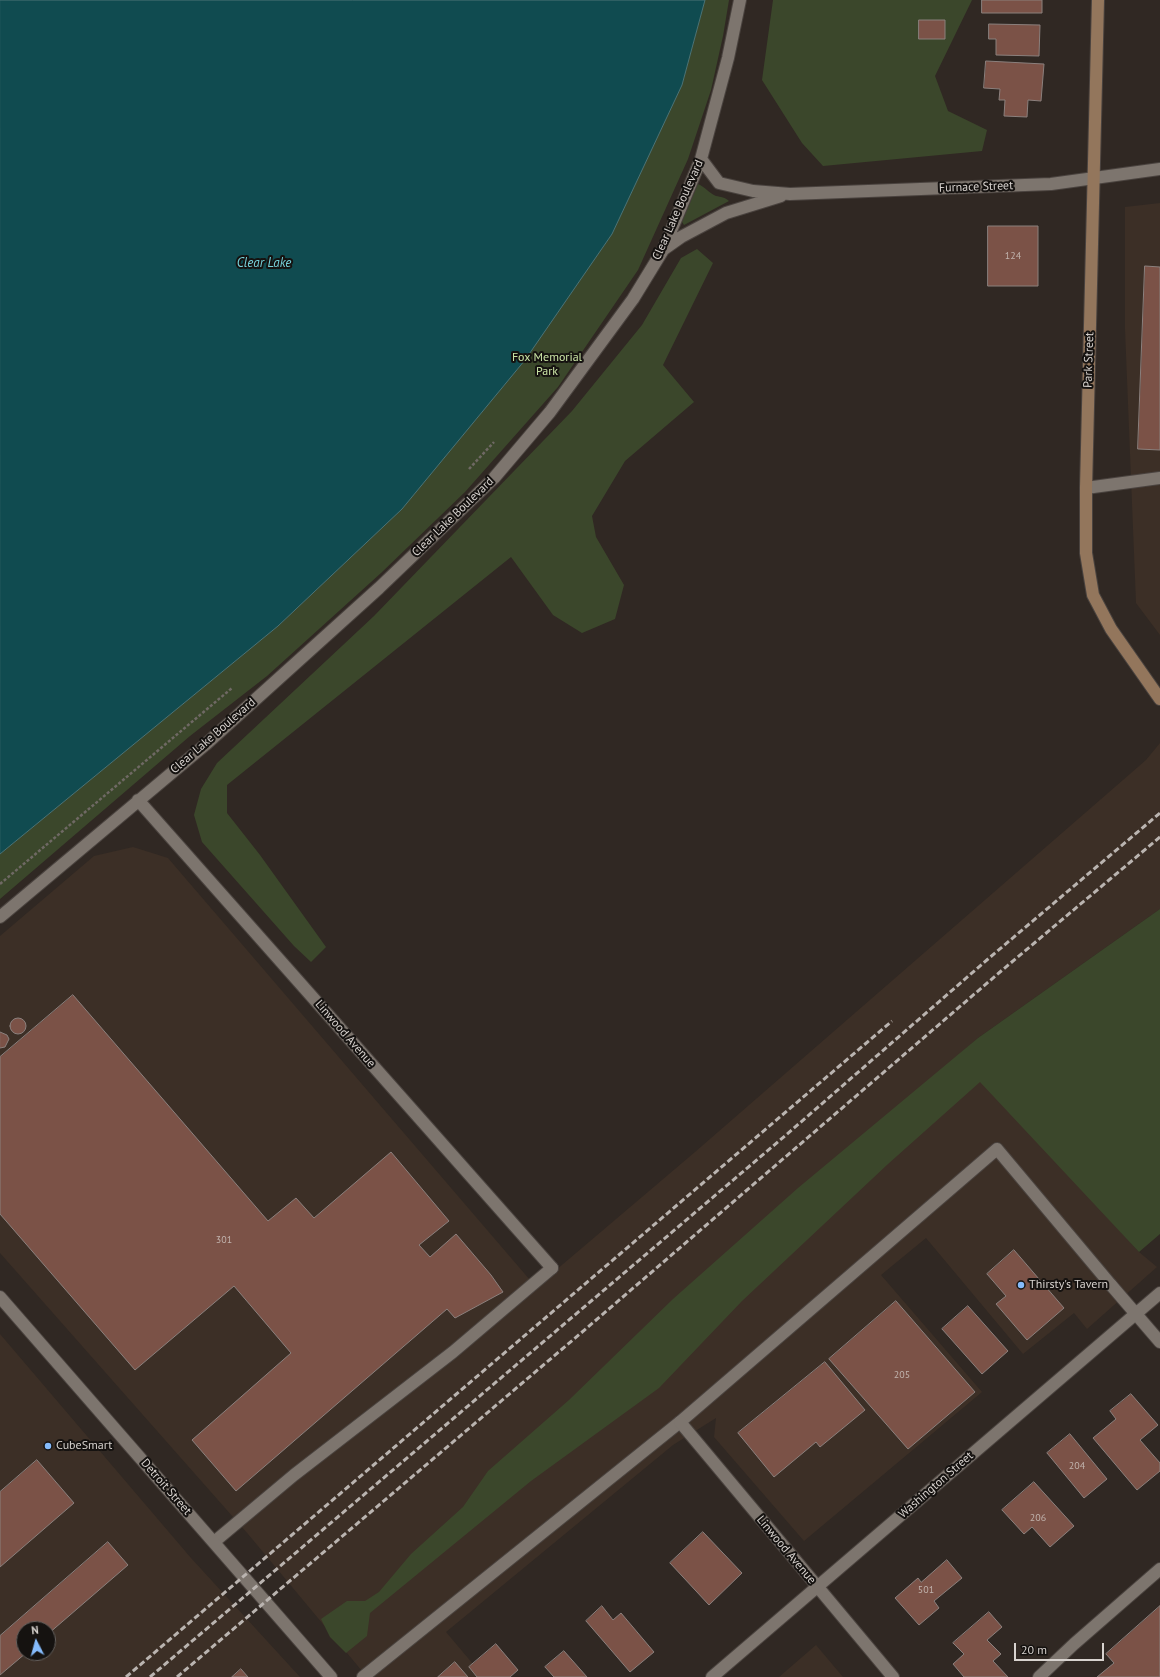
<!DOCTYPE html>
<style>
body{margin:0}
#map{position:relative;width:1160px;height:1677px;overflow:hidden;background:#302823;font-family:"PT Sans",sans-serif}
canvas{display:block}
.north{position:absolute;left:16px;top:1621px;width:40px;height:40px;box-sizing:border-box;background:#151210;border:1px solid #635f5c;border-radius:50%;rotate:354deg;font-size:11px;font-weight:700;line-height:16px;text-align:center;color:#d8d3cf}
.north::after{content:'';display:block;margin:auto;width:14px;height:18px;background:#85bbfb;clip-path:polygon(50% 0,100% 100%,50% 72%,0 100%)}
.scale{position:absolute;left:1014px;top:1643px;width:90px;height:18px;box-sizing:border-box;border:2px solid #d8d3cf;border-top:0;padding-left:5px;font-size:12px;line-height:14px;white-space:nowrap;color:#d8d3cf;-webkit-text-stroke:3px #151210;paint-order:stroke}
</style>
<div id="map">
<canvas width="1160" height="1677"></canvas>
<div class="north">N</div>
<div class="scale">20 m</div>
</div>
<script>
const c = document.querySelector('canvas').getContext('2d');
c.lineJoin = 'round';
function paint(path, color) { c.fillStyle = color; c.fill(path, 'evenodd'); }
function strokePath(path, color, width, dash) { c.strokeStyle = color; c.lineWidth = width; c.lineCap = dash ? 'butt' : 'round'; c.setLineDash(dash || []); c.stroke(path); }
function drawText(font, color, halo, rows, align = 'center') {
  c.font = font + ' "PT Sans",sans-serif'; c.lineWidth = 4; c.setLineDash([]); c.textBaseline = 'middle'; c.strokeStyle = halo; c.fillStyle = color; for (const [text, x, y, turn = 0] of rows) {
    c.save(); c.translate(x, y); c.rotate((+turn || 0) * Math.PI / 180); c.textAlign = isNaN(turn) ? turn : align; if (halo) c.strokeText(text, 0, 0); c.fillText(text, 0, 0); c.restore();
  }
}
paint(new Path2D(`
 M 1160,203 L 1160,635 L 1136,603 L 1125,329 L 1125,207 Z
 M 1160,743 L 1160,909 L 978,1038 L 960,1054 L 1139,1252 L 1157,1267 L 1087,1329 L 1074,1313 L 1023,1354 L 926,1238 L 881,1275 L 982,1392 L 804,1541 L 714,1437 L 716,1418 L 673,1445 L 446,1632 L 484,1677 L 367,1677 L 248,1534 L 0,1253 L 0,936 L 94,856 L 133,847 L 168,858 L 536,1287 L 695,1152 L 1146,760 Z
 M 0,1334 L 191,1558 L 300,1677 L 0,1677 ZM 24,1629 L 48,1629 L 48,1653 L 24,1653 Z
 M 816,1645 L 843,1677 L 779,1677 Z`), '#3c2f26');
paint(new Path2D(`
 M 705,0 L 729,0 L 723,36 L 711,90 L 688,159 L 638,270 L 558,387 L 465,492 L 381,573 L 267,676 L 190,736 L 0,899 L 0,854 L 278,626 L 402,509 L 525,360 L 612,234 L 682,85 Z
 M 773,0 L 972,0 L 935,76 L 948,111 L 987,130 L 982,151 L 823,166 L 802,143 L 762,80 Z
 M 698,184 C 705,187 709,193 716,196 C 721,197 725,197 729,201 L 684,225 L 682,222 Z
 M 697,249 L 713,263 L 663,365 L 694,402 L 625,461 L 592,516 L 596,537 L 624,585 L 615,619 L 582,633 L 553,615 L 511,557 L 227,785 L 227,813 L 260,855 L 326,947 L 311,962 L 294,946 L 202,842 L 194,815 L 201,789 L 217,763 L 374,616 L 572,411 L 642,325 L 681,258 Z
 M 1160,909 L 1160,1234 L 1139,1252 L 980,1082 L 888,1164 L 742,1301 L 659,1388 L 531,1481 L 370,1613 L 367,1636 L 346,1653 L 330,1637 L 321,1619 L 347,1601 L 365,1601 L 379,1592 L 411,1554 L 463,1507 L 488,1471 L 569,1400 L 673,1299 L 798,1188 L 978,1038 Z`), '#3b472b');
const water = new Path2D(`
 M 0,0 L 705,0 L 682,85 L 612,234 L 525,360 L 402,509 L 278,626 L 0,854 Z`);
paint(water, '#104b50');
strokePath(water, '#4c7476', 1);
const building = new Path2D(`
 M 982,0 L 1042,0 L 1042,13 L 982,13 Z
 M 919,20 L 945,20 L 945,39 L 919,39 Z
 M 989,24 L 1040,25 L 1039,56 L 996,55 L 996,39 L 989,39 Z
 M 986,61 L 1044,64 L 1041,101 L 1028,100 L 1027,117 L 1004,116 L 1005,100 L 999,100 L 1000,89 L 984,88 Z
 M 988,226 L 1038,226 L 1038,286 L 988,286 Z
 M 1145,266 L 1160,267 L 1160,450 L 1138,449 Z
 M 73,995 L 268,1221 L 296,1198 L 314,1218 L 391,1152 L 449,1221 L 419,1245 L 430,1257 L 456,1234 L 491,1275 L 503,1292 L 455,1318 L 447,1309 L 236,1491 L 192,1440 L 291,1353 L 234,1286 L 135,1370 L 0,1214 L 0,1057 Z
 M10 1026a8 8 0 1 1 16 0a8 8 0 1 1-16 0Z
 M 0,1032 L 7,1035 L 9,1039 L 5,1047 L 0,1048 Z
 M 1014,1250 L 1064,1308 L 1027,1340 L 996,1304 L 1006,1296 L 987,1274 Z
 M 896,1301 L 975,1392 L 908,1449 L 829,1359 Z
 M 968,1306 L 1008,1351 L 982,1374 L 942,1329 Z
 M 825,1362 L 865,1410 L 820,1447 L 816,1442 L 774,1477 L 738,1433 Z
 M 1131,1394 L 1158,1425 L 1140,1440 L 1160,1463 L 1160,1471 L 1137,1490 L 1093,1438 L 1116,1419 L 1110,1411 Z
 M 1070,1434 L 1107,1479 L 1084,1498 L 1047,1453 Z
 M 37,1460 L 74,1503 L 0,1567 L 0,1492 Z
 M 1034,1482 L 1074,1526 L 1050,1547 L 1032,1527 L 1024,1534 L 1002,1510 Z
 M 703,1532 L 742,1573 L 709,1605 L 670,1563 Z
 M 108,1542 L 128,1565 L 48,1634 L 48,1629 L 24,1629 L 24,1653 L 26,1653 L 0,1675 L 0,1636 Z
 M 947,1560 L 962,1578 L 934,1601 L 939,1608 L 919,1625 L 895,1598 L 918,1578 L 921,1582 Z
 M 602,1606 L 613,1620 L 621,1613 L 654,1652 L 630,1672 L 586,1621 Z
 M 1160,1606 L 1160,1677 L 1097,1677 L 1114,1663 L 1106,1654 Z
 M 989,1612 L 1002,1627 L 987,1640 L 1001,1654 L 993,1661 L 1008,1677 L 964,1677 L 953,1664 L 964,1654 L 953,1643 Z
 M 496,1644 L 518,1670 L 510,1677 L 477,1677 L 469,1667 Z
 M 564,1651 L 587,1677 L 554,1677 L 545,1667 Z
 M 455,1662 L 468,1677 L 438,1677 Z
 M 241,1669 L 248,1677 L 232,1677 Z`);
paint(building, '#7b5247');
strokePath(building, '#8b807d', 1);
const lane = new Path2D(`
 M 1086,488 L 1160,478
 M 214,1542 L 294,1475 L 453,1352 L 552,1268
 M 363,1677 L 680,1422 L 997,1149 L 1111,1285
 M 1039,1677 L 1074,1644 L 1160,1569`);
const street = new Path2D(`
 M 701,159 L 719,183 L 753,191 L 790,194 L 1051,184 L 1160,169
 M 664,249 L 681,237 L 726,213 L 781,196
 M 138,800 L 552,1268
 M 0,917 L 205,745 L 379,588 L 494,478 L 550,412 L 633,299 L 663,250 L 701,159 L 728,58 L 740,0
 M 1111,1285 L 1160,1342
 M 0,1297 L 331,1677
 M 680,1422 L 893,1677
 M 712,1677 L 1160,1293`);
const secondary = new Path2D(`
 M 1098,0 L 1086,488 L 1086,553 L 1093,595 L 1111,629 L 1160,699`);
strokePath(lane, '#4a433f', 14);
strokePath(street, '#4a433f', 14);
strokePath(secondary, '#4a433f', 14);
strokePath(new Path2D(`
 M 469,469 L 494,442
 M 0,884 L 232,688`), '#6f6964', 2.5, [3, 2]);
strokePath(lane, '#7d756e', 12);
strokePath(street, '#7d756e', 12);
strokePath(secondary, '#93765c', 12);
strokePath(new Path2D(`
 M 126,1677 L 892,1021
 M 150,1677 L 786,1135 L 988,959 L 1160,813
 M 177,1677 L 581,1333 L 1000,972 L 1160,837`), '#bab4b0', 3, [6, 3]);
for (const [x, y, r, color] of [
 [1021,1285,4,"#85bbfb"],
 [48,1446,4,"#85bbfb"]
]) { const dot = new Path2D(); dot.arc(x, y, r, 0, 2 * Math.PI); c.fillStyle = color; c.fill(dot); strokePath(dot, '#151210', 1.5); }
drawText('10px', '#c1b3ad', null, [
 ["124",1013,256],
 ["301",224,1240],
 ["205",902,1375],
 ["204",1077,1466],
 ["206",1038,1518],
 ["501",926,1590]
]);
drawText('12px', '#d8d3cf', '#151210', [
 ["Furnace Street",976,187,-2],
 ["Clear Lake Boulevard",678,210,-66],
 ["Park Street",1089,360,-88],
 ["Clear Lake Boulevard",453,517,-44],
 ["Clear Lake Boulevard",213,736,-41],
 ["Linwood Avenue",345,1034,49],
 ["Washington Street",936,1485,-41],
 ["Detroit Street",166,1487,49],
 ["Linwood Avenue",786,1550,50]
]);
drawText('12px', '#cbe5a6', '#151210', [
 ["Fox Memorial",547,358],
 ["Park",547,372]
]);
drawText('12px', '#d8d3cf', '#151210', [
 ["Thirsty's Tavern",1029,1285],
 ["CubeSmart",56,1446]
], 'left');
drawText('italic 13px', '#77d2db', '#151210', [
 ["Clear Lake",264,263]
]);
</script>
